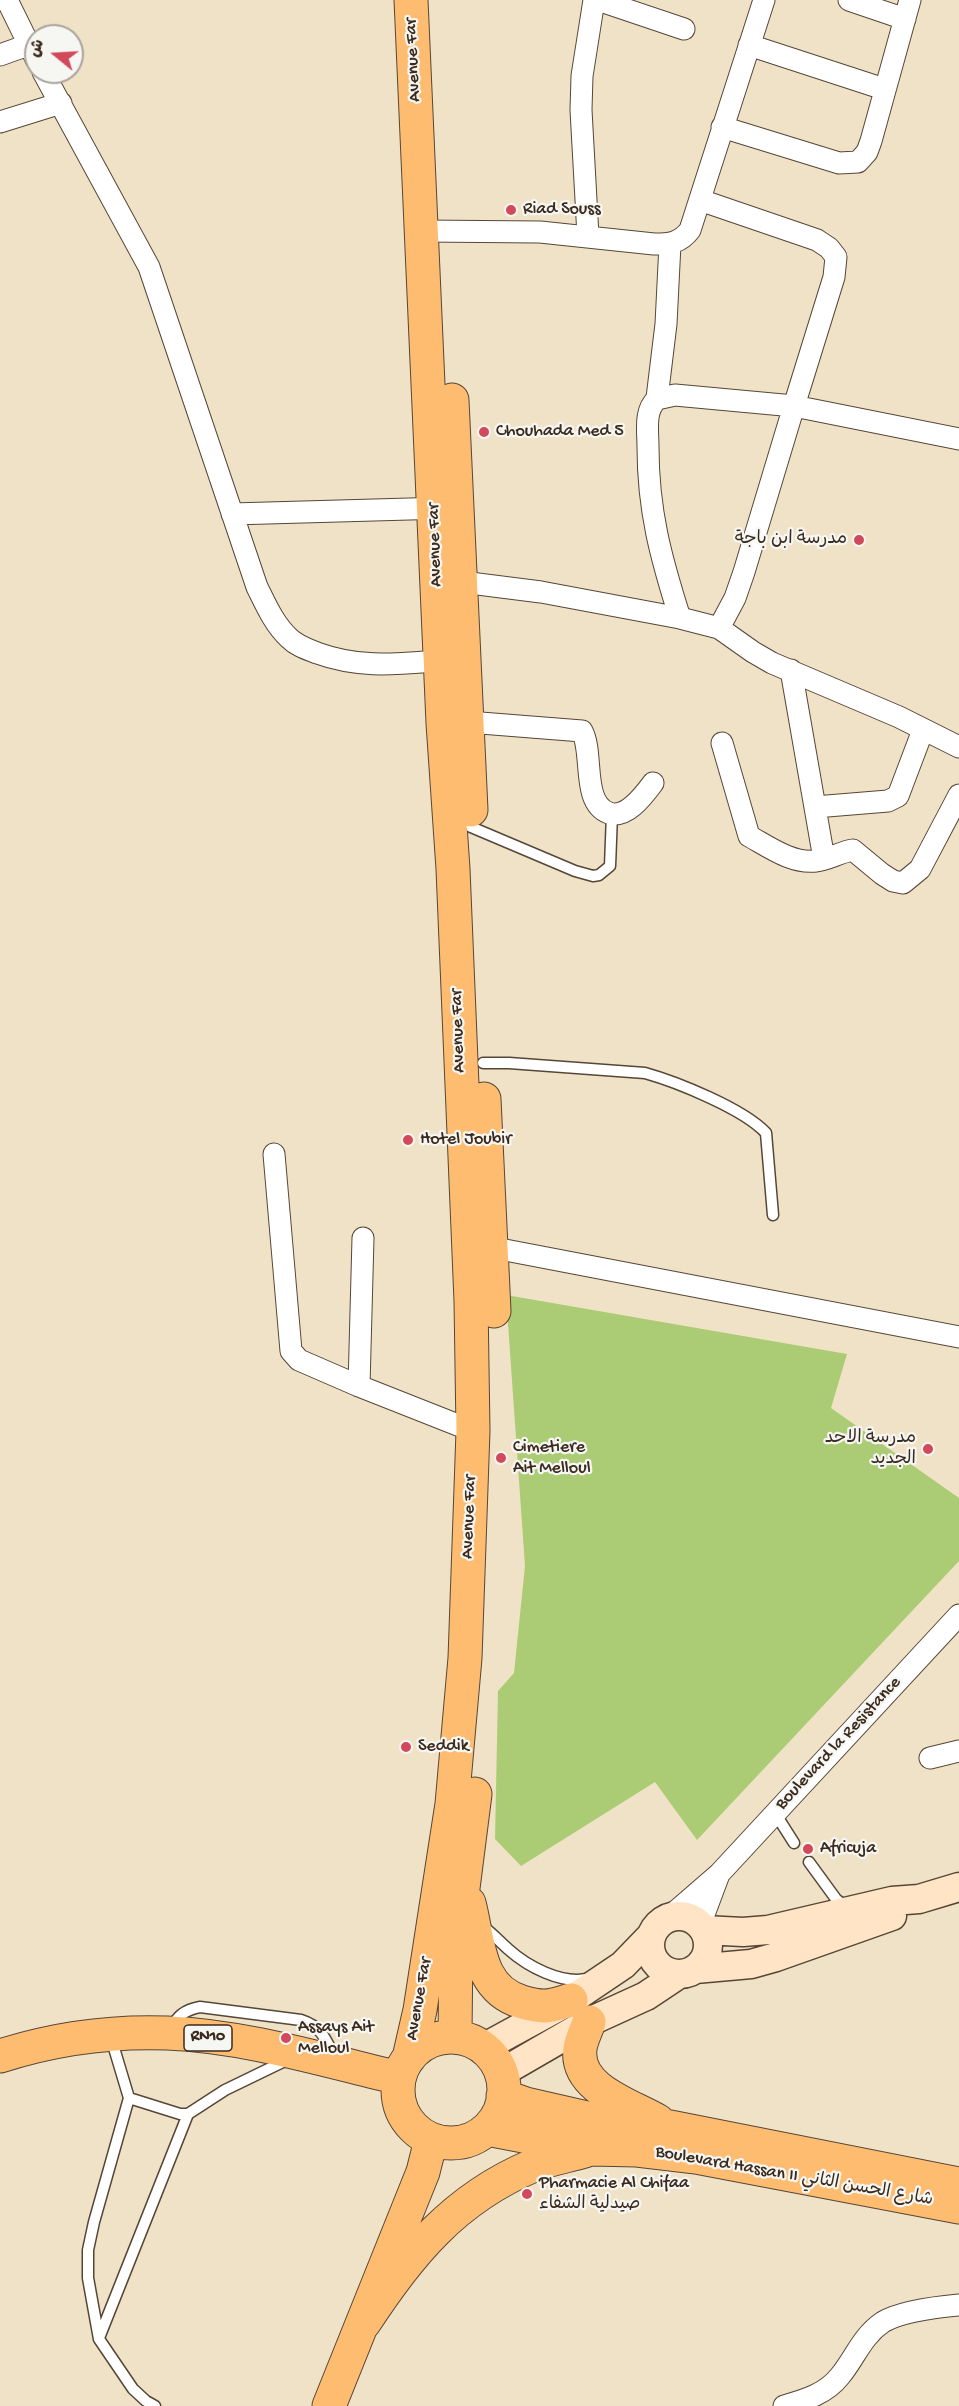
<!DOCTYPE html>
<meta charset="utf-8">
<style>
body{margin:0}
#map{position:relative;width:959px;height:2406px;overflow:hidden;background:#f0e2c6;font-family:"Gochi Hand","Playpen Sans Arabic",sans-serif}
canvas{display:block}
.north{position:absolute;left:24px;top:24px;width:60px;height:60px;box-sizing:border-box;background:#f6f6f2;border:2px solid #aba49d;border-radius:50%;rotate:288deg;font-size:16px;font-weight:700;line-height:24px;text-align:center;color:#3b2a1e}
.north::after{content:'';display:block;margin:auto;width:21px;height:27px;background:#d1495b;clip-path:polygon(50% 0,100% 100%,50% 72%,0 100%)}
</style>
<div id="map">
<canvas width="959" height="2406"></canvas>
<div class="north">ش</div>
</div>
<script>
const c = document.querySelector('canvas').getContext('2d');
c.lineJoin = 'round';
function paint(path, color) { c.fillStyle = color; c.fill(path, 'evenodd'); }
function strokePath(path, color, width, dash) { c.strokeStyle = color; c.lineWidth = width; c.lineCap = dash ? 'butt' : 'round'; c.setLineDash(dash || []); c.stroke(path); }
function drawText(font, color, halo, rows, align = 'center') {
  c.font = font + ' "Gochi Hand","Playpen Sans Arabic",sans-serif'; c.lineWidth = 4.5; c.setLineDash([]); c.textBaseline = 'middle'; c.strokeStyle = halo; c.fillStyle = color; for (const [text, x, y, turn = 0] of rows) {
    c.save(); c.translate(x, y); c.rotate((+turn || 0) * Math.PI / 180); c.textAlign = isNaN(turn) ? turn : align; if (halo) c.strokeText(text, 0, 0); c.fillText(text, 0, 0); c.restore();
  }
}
paint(new Path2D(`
 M 506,1295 L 847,1354 L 831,1408 L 959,1498 L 959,1561 L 697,1840 L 655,1782 L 521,1866 L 495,1839 L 498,1691 L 514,1673 L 525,1566 Z`), '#abcc74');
const lane = new Path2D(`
 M 471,827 L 575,871 L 593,876 L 599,875 L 610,866 L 612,814
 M 483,1063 L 509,1063 L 645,1073 C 677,1082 744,1109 766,1133 L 773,1215
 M 775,1813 L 794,1843
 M 809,1862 L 836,1899 L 847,1908
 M 480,1924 C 491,1932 498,1940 508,1949 C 528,1967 561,1984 587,1979
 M 170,2029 C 178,2016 184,2010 200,2007 L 301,2020 C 320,2026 325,2037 333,2054
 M 111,2038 L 129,2098 L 94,2222 L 88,2250 L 88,2278 L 99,2339 L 133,2389 L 146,2401 L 155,2406
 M 129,2098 L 180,2114 L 188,2114 L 225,2090 L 289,2059
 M 99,2338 L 188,2114`);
const street = new Path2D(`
 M 7,0 L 36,59
 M 598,0 L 684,29
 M 849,0 L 905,19
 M 749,45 L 884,89
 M 0,55 L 28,45
 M 43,72 L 149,267 L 257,587 C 266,605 274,624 289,638 C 297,646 307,649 317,653 C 364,670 403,663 451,660
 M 0,122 L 61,103
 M 722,127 L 839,163 L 858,162 L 867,152 L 871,141 L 910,0
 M 422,231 L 540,232 L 654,244 C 670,244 680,243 690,230 L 764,0
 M 588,236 L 581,110 L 582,76 L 594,0
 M 657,398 L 666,324 L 670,244
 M 232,514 L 445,508
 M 462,582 L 541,592 L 680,618 L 719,628 L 735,598 L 744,572 L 794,406 L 959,439
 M 680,618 C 661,558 648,511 648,447 C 648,430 644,411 657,399 L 675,395 L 794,406 L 834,277 L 836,257 L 829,248 L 817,240 L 700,200
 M 719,628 L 753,652 L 772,663 L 899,717 L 959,747
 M 791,670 L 824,859
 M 468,722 L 582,731 C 594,753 581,803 609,813 C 627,819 644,795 653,783
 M 722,743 L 749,836 C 769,847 792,864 816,861 C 828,860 840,852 853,850 L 882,874 L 893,881 L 903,883 L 920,869 L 959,795
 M 815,807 L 888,801 L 898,796 L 923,730
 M 274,1154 L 291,1351 L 299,1360 L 359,1386 L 473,1431
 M 479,1245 L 959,1337
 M 359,1386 L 363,1238
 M 930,1758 L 959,1751
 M 667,1919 L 719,1874 L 959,1615
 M 700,1925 L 718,1877
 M 784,2406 C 805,2400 826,2394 840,2376 C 855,2358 862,2336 883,2322 C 902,2311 937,2307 959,2305`);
const secondary = new Path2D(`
 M650 1945a29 29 0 1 1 58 0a29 29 0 1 1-58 0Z
 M 704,1930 L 743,1932 L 768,1930 L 892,1901 L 919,1899 L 959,1887
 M 695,1969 L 751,1964 L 776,1957 L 892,1916
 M 483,2048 L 571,2000 L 623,1965 L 651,1936
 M 501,2073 L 589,2022 L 646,1996 L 679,1974`);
const primary = new Path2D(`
 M 452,400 L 471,810
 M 484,1099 L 494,1311
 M 469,1903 C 479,1941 477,1989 522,2002 C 529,2004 537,2006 544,2006 C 553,2006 563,2002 571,2000
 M 589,2022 C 586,2031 581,2040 580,2049 C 575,2089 631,2105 658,2121
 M 455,2037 L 456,1943 L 475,1794
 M398 2090a53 53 0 1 1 106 0a53 53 0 1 1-106 0Z
 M 0,2056 C 53,2039 111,2031 167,2033 C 245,2036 323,2060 399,2078
 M 409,2058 L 420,2010 L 452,1804 L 465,1658 L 473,1431 L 471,1301 L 453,869 L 443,723 L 411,0
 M 503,2096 L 526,2104 L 596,2120 L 670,2127 L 959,2184
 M 487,2129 L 591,2149 L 637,2150 L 696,2157 L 959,2207
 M 364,2323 C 409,2254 454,2199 532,2166 C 549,2159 568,2156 585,2151
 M 329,2406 L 423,2172 L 431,2140`);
strokePath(lane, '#564637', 13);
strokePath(street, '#564637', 23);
strokePath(secondary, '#564637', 31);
strokePath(primary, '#564637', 35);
strokePath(lane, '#fff', 10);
strokePath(street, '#fff', 21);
strokePath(secondary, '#ffe4c6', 28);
strokePath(primary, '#febc70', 33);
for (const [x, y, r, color] of [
 [511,210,6,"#d1495b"],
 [484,432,6,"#d1495b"],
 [859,540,6,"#d1495b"],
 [408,1140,6,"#d1495b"],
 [928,1449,6,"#d1495b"],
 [501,1458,6,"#d1495b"],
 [406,1747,6,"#d1495b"],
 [808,1849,6,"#d1495b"],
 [286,2038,6,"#d1495b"],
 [527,2194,6,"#d1495b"]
]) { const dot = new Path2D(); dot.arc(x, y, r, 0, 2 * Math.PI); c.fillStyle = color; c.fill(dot); strokePath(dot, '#f6f6f2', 2); }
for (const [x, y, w] of [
 [208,2038,48]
]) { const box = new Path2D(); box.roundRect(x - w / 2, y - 13, w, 26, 4.5); c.fillStyle = '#f6f6f2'; c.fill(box); strokePath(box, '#3b2a1e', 1.5); }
drawText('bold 16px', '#3b2a1e', null, [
 ["RN10",208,2038]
]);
drawText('18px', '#3b2a1e', '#f6f6f2', [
 ["Avenue Far",414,60,-93],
 ["Avenue Far",436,545,-92],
 ["Avenue Far",459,1031,-92],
 ["Avenue Far",470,1517,-88],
 ["Boulevard la Resistance",839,1744,-47],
 ["Avenue Far",420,1999,-80],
 ["Boulevard Hassan II شارع الحسن الثاني",794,2177,10]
]);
drawText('18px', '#3b2a1e', '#f6f6f2', [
 ["Riad Souss",523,210],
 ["Chouhada Med 5",496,432],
 ["مدرسة ابن باجة",847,540,"right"],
 ["Hotel Joubir",420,1140],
 ["مدرسة الاحد",916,1439,"right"],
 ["الجديد",916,1460,"right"],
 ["Cimetiere",513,1448],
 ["Ait Melloul",513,1469],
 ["Seddik",418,1747],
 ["Africuja",820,1849],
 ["Assays Ait",298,2028],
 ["Melloul",298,2049],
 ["Pharmacie Al Chifaa",539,2184],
 ["صيدلية الشفاء",539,2205]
], 'left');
</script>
